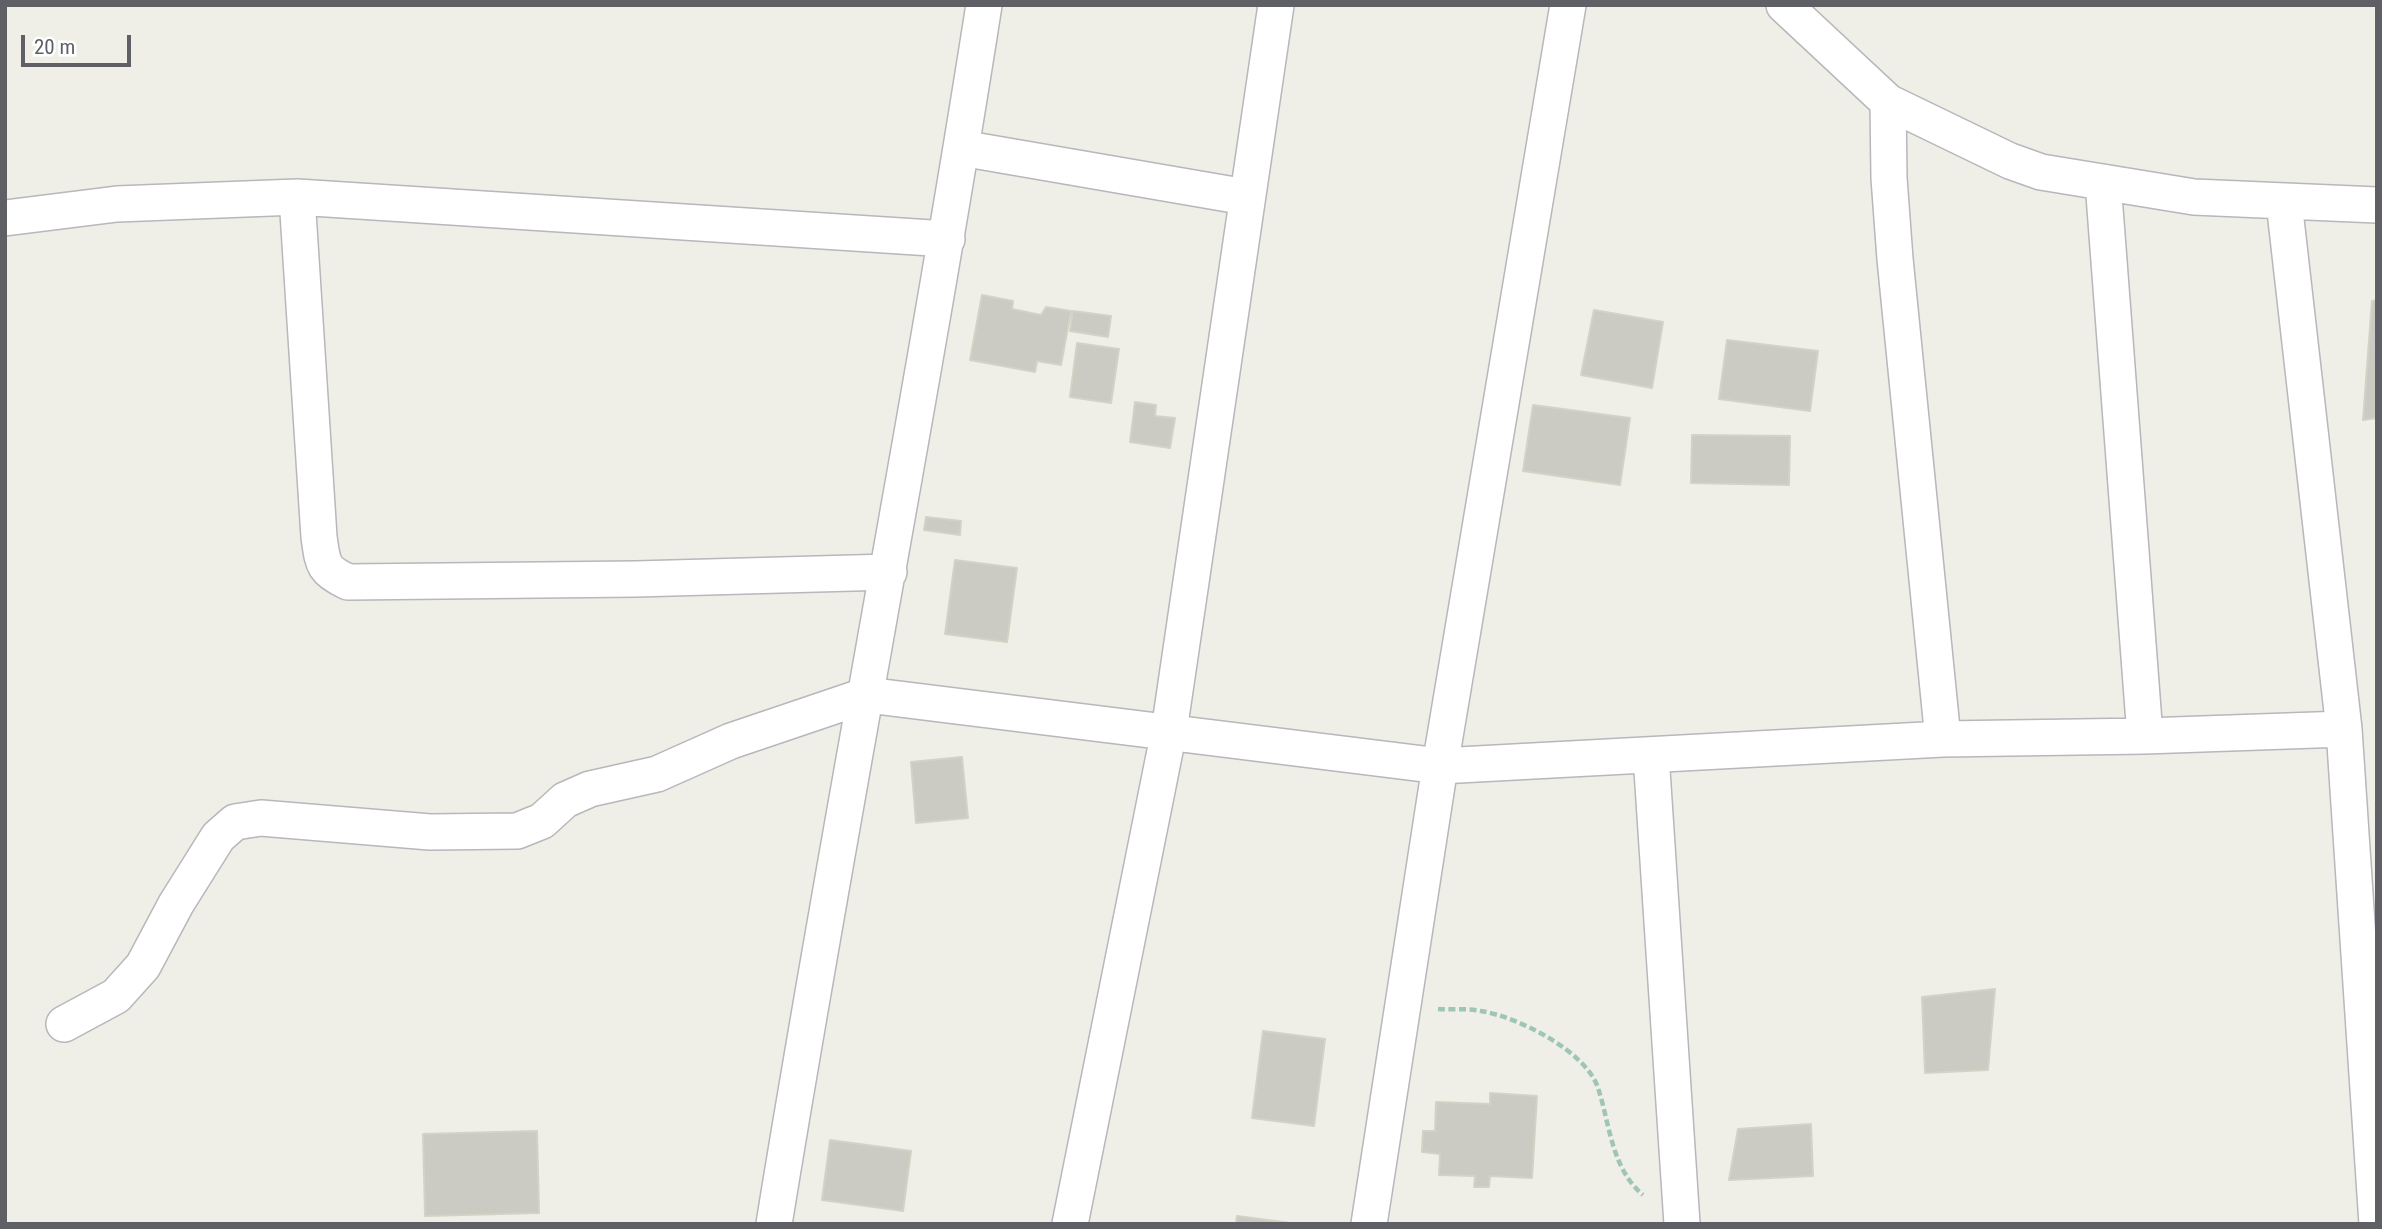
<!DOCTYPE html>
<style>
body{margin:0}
#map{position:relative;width:2382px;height:1229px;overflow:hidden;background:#efefe7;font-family:"Roboto Condensed",sans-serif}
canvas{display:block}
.frame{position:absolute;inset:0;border:7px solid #5e6066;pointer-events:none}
.scale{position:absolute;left:21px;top:35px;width:110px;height:32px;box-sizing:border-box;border:4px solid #5e6066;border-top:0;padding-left:9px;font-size:21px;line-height:24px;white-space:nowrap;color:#5e6066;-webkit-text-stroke:5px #fff;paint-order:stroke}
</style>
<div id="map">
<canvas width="2382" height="1229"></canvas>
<div class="frame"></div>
<div class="scale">20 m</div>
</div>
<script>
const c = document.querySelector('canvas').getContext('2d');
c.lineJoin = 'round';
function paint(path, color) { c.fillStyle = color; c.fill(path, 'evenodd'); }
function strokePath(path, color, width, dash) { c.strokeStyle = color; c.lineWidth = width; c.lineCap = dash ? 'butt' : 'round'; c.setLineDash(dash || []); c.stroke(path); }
const building = new Path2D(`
 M 982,295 L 1013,301 L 1012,309 L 1041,315 L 1046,307 L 1071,311 L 1061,365 L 1037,361 L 1035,372 L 970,360 Z
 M 2377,300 L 2377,418 L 2363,420 L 2372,301 Z
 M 1594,310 L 1663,322 L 1652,388 L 1581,375 Z
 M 1073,311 L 1111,316 L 1108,337 L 1070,331 Z
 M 1727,340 L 1818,351 L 1810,411 L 1719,399 Z
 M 1077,343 L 1119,349 L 1111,403 L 1070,397 Z
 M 1135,402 L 1156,405 L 1155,416 L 1175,418 L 1170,448 L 1130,442 Z
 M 1533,405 L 1630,418 L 1620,485 L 1523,471 Z
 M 1692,435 L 1790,436 L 1789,485 L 1691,483 Z
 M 926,517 L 961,521 L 960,535 L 924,530 Z
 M 955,560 L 1017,568 L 1007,642 L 945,634 Z
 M 962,757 L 968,818 L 916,823 L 911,762 Z
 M 1995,989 L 1988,1070 L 1925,1073 L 1922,997 Z
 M 1263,1031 L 1325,1039 L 1314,1126 L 1252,1118 Z
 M 1490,1093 L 1537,1096 L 1532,1178 L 1490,1176 L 1489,1187 L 1474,1187 L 1475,1176 L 1439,1175 L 1440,1154 L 1422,1152 L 1423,1131 L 1435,1131 L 1436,1102 L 1490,1104 Z
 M 1811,1124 L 1813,1176 L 1729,1180 L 1738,1129 Z
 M 537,1131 L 539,1213 L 425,1216 L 423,1134 Z
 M 830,1140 L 911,1151 L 903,1211 L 822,1200 Z
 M 1237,1216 L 1298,1224 L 1236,1224 Z`);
paint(building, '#cbcac3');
strokePath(building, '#d3d2c5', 2);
const street = new Path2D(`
 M 1784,5 L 1888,102 L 2010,161 L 2041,172 L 2194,197 L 2377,205
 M 1888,102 L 1889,178 L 1895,259 L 1943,739
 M 961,148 L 1240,196
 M 2103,182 L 2145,736
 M 297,197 L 319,537 C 323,564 322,570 348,582 L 636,579 L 889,572
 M 2284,202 L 2344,729 L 2377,1224
 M 5,218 L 117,204 L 297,197 L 947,239
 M 1651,755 L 1682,1224
 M 64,1024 L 116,996 L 143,966 L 176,904 L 218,837 L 235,822 L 261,818 L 430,832 L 517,831 L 542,821 L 565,800 L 590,789 L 657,774 L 731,741 L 867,695 L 1440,766 L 1943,739 L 2145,736 L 2344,729
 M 774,1224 C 840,817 920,413 984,5
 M 1070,1224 L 1169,731 L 1276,5
 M 1369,1224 L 1440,766 L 1568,5`);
strokePath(street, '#b7b7bc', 38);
strokePath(new Path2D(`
 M 1438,1009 C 1452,1010 1468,1008 1481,1011 C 1518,1017 1586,1051 1598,1088 C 1610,1124 1611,1168 1643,1195`), '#9fc5b3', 4.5, [7, 3.5]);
strokePath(street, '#fff', 35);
</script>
